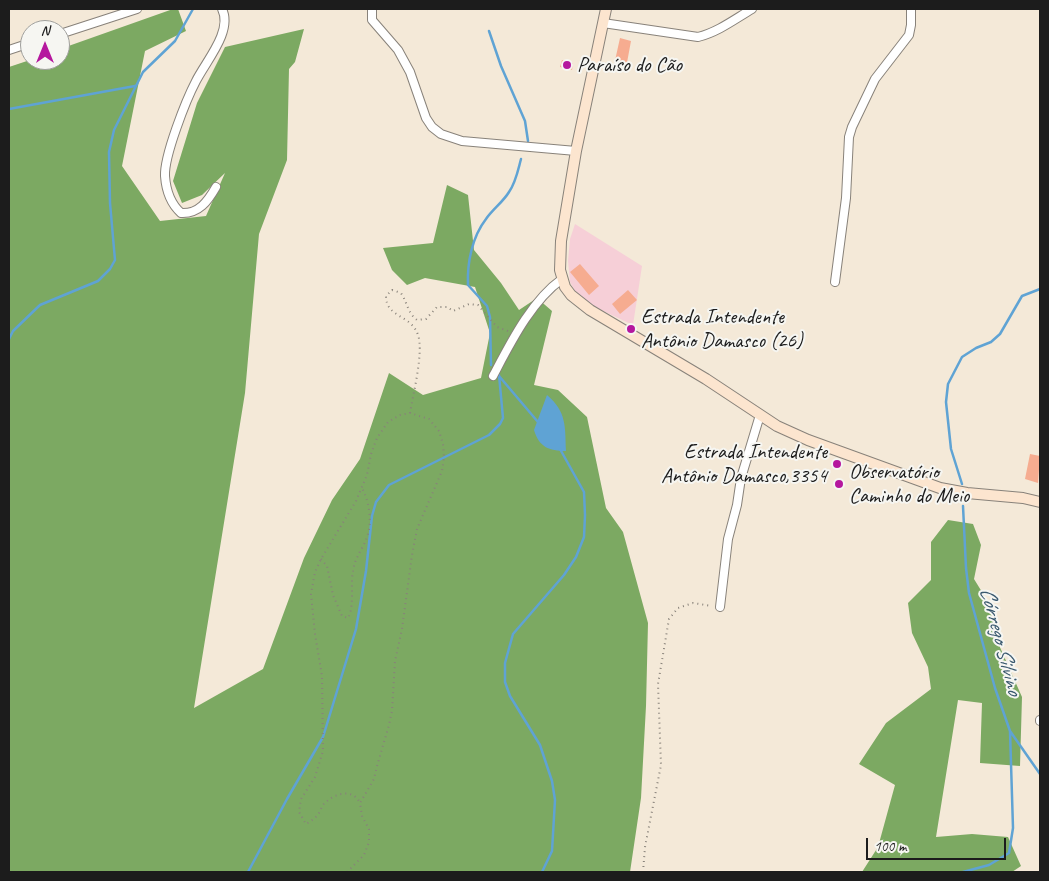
<!DOCTYPE html>
<meta charset="utf-8">
<style>
body{margin:0}
#map{position:relative;width:1049px;height:881px;overflow:hidden;background:#f4e9d8;font-family:Caveat,sans-serif}
canvas{display:block}
.frame{position:absolute;inset:0;border:10px solid #1c1c1c;pointer-events:none}
.north{position:absolute;left:20px;top:20px;width:50px;height:50px;box-sizing:border-box;background:#f6f6f2;border:1px solid #9f9f9c;border-radius:50%;rotate:0deg;font-size:14px;font-weight:700;line-height:20px;text-align:center;color:#1c1c1c}
.north::after{content:'';display:block;margin:auto;width:18px;height:22px;background:#b5179e;clip-path:polygon(50% 0,100% 100%,50% 72%,0 100%)}
.scale{position:absolute;left:866px;top:838px;width:140px;height:22px;box-sizing:border-box;border:2px solid #1c1c1c;border-top:0;padding-left:6px;font-size:15px;line-height:18px;white-space:nowrap;color:#1c1c1c;-webkit-text-stroke:4px #f6f6f2;paint-order:stroke}
</style>
<div id="map">
<canvas width="1049" height="881"></canvas>
<div class="frame"></div>
<div class="north">N</div>
<div class="scale">100 m</div>
</div>
<script>
const c = document.querySelector('canvas').getContext('2d');
c.lineJoin = 'round';
function paint(path, color) { c.fillStyle = color; c.fill(path, 'evenodd'); }
function strokePath(path, color, width, dash) { c.strokeStyle = color; c.lineWidth = width; c.lineCap = dash ? 'butt' : 'round'; c.setLineDash(dash || []); c.stroke(path); }
function drawText(font, color, halo, rows, align = 'center') {
  c.font = font + ' Caveat,sans-serif'; c.lineWidth = 4; c.setLineDash([]); c.textBaseline = 'middle'; c.strokeStyle = halo; c.fillStyle = color; for (const [text, x, y, turn = 0] of rows) {
    c.save(); c.translate(x, y); c.rotate((+turn || 0) * Math.PI / 180); c.textAlign = isNaN(turn) ? turn : align; if (halo) c.strokeText(text, 0, 0); c.fillText(text, 0, 0); c.restore();
  }
}
paint(new Path2D(`
 M 575,224 L 642,266 L 633,325 L 588,304 L 578,297 L 570,282 L 568,261 L 570,239 Z`), '#f6cfd7');
paint(new Path2D(`
 M 173,9 L 178,9 L 186,31 L 145,51 L 122,166 L 160,221 L 206,216 L 225,173 L 202,195 L 182,203 L 173,181 L 197,103 L 225,47 L 304,29 L 295,62 L 289,69 L 287,160 L 259,234 L 245,393 L 194,708 L 263,669 L 304,558 L 332,500 L 360,459 L 389,373 L 423,395 L 481,378 L 490,333 L 475,287 L 425,278 L 407,285 L 392,270 L 383,248 L 433,243 L 447,185 L 468,195 L 474,250 L 501,283 L 519,310 L 537,298 L 552,311 L 534,385 L 558,390 L 587,417 L 606,508 L 623,532 L 648,623 L 646,706 L 641,798 L 630,872 L 9,872 L 9,67 L 30,60 L 60,60 L 60,49 Z
 M 948,520 L 973,524 L 981,545 L 974,579 L 990,605 L 995,636 L 1022,697 L 1020,766 L 980,763 L 982,703 L 958,700 L 936,837 L 972,834 L 1008,837 L 1021,866 L 1012,872 L 862,872 L 878,847 L 895,785 L 859,764 L 886,723 L 931,689 L 928,667 L 912,633 L 908,603 L 931,580 L 931,542 Z`), '#7ca962');
paint(new Path2D(`
 M 547,395 C 567,412 565,427 566,451 C 549,451 539,447 534,430 Z`), '#5fa3d4');
strokePath(new Path2D(`
 M 489,31 L 501,66 L 525,121 L 528,141
 M 9,109 L 135,86
 M 9,339 L 13,331 L 40,305 L 98,281 L 110,269 L 115,260 L 110,203 L 109,152 L 114,130 L 143,72 L 175,41 L 193,9
 M 491,365 L 490,317 L 487,306 L 468,285 C 467,263 472,237 486,219 C 493,209 503,202 509,192 C 516,182 518,170 521,159
 M 499,376 L 538,422
 M 962,484 L 951,449 L 946,402 L 948,384 L 962,357 L 976,348 L 991,342 L 1000,334 L 1022,296 L 1040,289
 M 963,506 L 966,568 L 969,593 L 995,688 L 1010,731 L 1040,774
 M 248,872 L 287,799 L 323,737 L 356,629 L 366,571 L 372,516 L 376,502 L 389,485 L 489,435 L 500,424 L 503,418 L 499,375
 M 542,872 L 552,851 L 555,800 L 552,781 L 540,745 L 510,696 L 505,682 L 505,663 L 513,634 L 564,575 L 576,557 L 584,537 L 585,515 L 584,492 L 560,449
 M 963,872 L 989,865 L 1009,853 L 1013,828 L 1010,731`), '#5fa3d4', 2.5);
paint(new Path2D(`
 M 620,38 L 631,41 L 626,68 L 614,65 Z
 M 562,60 L 573,63 L 572,70 L 560,67 Z
 M 580,264 L 599,286 L 589,295 L 570,272 Z
 M 628,290 L 637,300 L 620,314 L 612,304 Z
 M 1030,454 L 1040,456 L 1038,483 L 1025,479 Z`), '#f6ac90');
const street = new Path2D(`
 M 372,9 L 372,20 L 398,50 L 410,72 L 426,118 L 432,127 L 441,134 L 462,141 L 576,151
 M 603,23 L 698,37 C 718,32 735,19 752,9
 M 60,34 L 137,9
 M 9,50 L 30,43
 M 216,187 C 208,201 199,214 181,213 C 171,204 166,190 165,176 C 164,156 186,100 196,81 C 206,61 233,31 222,9
 M 835,282 L 846,198 L 849,137 L 852,127 L 875,79 L 909,35 L 911,25 L 911,9
 M 493,376 C 510,344 531,301 562,279
 M 720,607 L 728,539 L 737,505 L 741,478 L 760,415
 M 1040,721 L 1040,720`);
const secondary = new Path2D(`
 M 606,9 L 576,151 L 561,241 L 560,270 L 565,287 L 571,295 L 590,310 L 706,379 L 777,426 L 808,440 L 940,488 L 967,493 L 1023,498 L 1040,502`);
strokePath(street, '#88827a', 10);
strokePath(secondary, '#88827a', 12);
strokePath(new Path2D(`
 M 410,413 C 413,395 424,351 418,335 C 411,314 386,318 386,296 L 392,290 L 401,293 C 408,304 407,312 417,320 L 426,319 L 437,307 L 447,307 L 453,311 L 469,304 L 478,305 L 497,327 L 508,331
 M 321,559 L 327,566 L 333,595 L 342,616 L 348,618 C 355,605 350,585 353,571 C 355,556 364,548 368,534 C 372,520 369,501 362,488
 M 347,872 L 364,855 L 369,842 L 369,829 L 362,816 L 360,803 L 374,779 L 377,766 L 389,725 L 392,711 L 395,661 L 402,629 L 412,555 L 417,529 L 442,471 L 444,457 L 443,444 L 439,431 L 429,419 L 410,413 L 400,415 L 388,422 L 377,438 L 371,454 L 367,475 L 356,501 L 321,559 L 315,572 L 311,594 L 315,634 L 322,676 L 323,751 L 315,777 L 301,799 L 299,812 L 306,824 C 311,821 316,818 319,813 C 321,810 322,805 325,803 C 335,793 353,788 360,803
 M 643,872 L 645,847 L 661,765 L 658,684 L 669,619 L 678,608 L 693,603 L 712,606`), '#88827a', 2, [1, 4]);
strokePath(street, '#fff', 8);
strokePath(secondary, '#fce5cf', 10);
for (const [x, y, r, color] of [
 [567,65,5,"#b5179e"],
 [631,329,5,"#b5179e"],
 [837,464,5,"#b5179e"],
 [839,484,5,"#b5179e"]
]) { const dot = new Path2D(); dot.arc(x, y, r, 0, 2 * Math.PI); c.fillStyle = color; c.fill(dot); strokePath(dot, '#f6f6f2', 2); }
drawText('21px', '#1c1c1c', '#f6f6f2', [
 ["Paraíso do Cão",577,65],
 ["Estrada Intendente",641,317],
 ["Antônio Damasco (26)",641,341],
 ["Estrada Intendente",827,452,"right"],
 ["Antônio Damasco,3354",827,476,"right"],
 ["Observatório",849,472],
 ["Caminho do Meio",849,496]
], 'left');
drawText('italic 22px', '#3a596f', '#f6f6f2', [
 ["Córrego Silvino",1000,641,75]
]);
</script>
